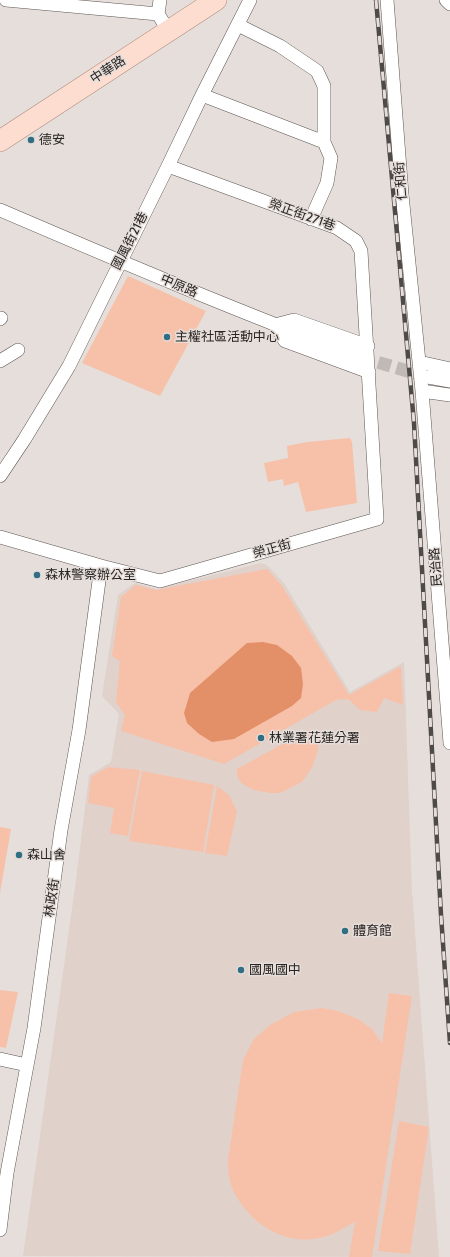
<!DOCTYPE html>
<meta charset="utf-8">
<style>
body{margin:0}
canvas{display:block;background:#e6deda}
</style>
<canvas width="450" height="1257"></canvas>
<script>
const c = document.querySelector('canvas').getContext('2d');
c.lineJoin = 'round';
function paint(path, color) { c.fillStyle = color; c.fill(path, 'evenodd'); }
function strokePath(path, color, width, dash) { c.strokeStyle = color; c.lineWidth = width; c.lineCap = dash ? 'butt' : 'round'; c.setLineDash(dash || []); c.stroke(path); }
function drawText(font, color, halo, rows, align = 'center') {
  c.font = font + ' Cabin,"Noto Sans TC",sans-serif'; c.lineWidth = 3; c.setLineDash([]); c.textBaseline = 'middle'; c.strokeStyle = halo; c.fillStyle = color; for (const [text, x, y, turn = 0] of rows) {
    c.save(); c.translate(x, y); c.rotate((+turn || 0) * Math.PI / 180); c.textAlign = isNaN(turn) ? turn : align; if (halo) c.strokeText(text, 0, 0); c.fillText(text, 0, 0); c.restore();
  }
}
paint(new Path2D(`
 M 261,563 L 267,565 L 284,583 L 350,692 L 404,662 L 412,891 L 439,1257 L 23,1256 L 76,880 L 89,775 L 111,762 L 119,714 L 102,696 L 118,595 L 135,583 L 157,589 Z`), '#e1d1cb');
paint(new Path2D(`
 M 128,276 L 206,311 L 160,396 L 82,363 Z
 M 350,438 L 352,442 L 357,503 L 306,512 L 298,482 L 284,486 L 283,479 L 268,482 L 264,463 L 288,458 L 287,446 L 307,442 Z
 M 267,569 L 282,586 L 349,695 L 401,666 L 403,705 L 384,698 L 377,712 L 360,710 L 348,699 L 336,700 L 224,764 L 121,731 L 125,715 L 116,702 L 120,661 L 112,656 L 121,597 L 136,585 L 156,590 Z
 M 308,730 L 314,734 L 319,742 L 318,750 L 313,766 L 302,782 L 280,793 L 270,793 L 254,790 L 241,783 L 237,776 L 237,769 Z
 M 108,767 L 140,770 L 128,836 L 110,833 L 114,808 L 88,803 L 91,777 Z
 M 142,771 L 214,785 L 203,852 L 129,841 Z
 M 217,786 L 229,795 L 237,811 L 227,856 L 205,853 Z
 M 0,827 L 11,829 L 0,893 Z
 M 0,990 L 18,992 L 6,1048 L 0,1047 Z
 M 389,993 L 412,996 L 372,1257 L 349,1257 L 355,1222 C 343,1228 332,1236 319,1238 C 283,1246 248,1222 233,1190 C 229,1181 228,1170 228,1160 L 243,1060 L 254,1039 L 270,1025 L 294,1012 L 322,1008 L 338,1011 L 358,1019 L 372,1029 L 382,1043 Z
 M 399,1121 L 429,1127 L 410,1254 L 378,1251 Z`), '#f7c1a9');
paint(new Path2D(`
 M 263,642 L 277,645 L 292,656 L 301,668 L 303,684 L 301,698 L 292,706 L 234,739 L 212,742 L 199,734 L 187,723 L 184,713 L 190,693 L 247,643 Z`), '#e39069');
strokePath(new Path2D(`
 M 360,357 L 428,377`), '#c0b9b5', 13, [13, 6]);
const minor = new Path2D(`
 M 6,0 L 158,14 L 168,30
 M 387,0 L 402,195 L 422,391 L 450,743
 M 446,0 L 450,4
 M 158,14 L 160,0
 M 238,25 L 280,46 L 317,71 L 324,86 L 324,142 L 331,158 L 327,183 L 311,219
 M 202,95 L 324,142
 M 0,210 C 119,261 239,312 360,357
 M 0,319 L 1,318
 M 368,346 L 294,320 L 275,325 L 285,341 L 369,372
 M 0,361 L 18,350
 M 419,362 L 450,369
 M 428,377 L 450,381
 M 422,391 L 450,395
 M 0,476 L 24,440 L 69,366 L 168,166 L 202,95 L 250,0
 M 0,537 L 101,566 L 160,581 L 377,519 L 361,251 L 356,241 L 337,228 L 168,166
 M 0,1059 L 27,1065
 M 0,1230 L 7,1173 L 34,1028 L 61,830 L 79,730 L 101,566`);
const primary = new Path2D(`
 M 0,141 L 216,0`);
strokePath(minor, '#5d5653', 14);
strokePath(primary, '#b08e7f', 22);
strokePath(minor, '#fff', 13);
strokePath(primary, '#fcddd0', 21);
const rail = new Path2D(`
 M 376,0 L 414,423 L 441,915 L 450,1043`);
strokePath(rail, '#4e4a48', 4.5);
strokePath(rail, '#e6deda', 3, [9]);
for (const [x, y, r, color] of [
 [31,140,4,"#316e84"],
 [167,337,4,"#316e84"],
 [37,575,4,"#316e84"],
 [261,738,4,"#316e84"],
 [19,855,4,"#316e84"],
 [345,931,4,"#316e84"],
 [241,970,4,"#316e84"]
]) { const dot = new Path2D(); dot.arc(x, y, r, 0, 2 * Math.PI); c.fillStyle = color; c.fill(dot); strokePath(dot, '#e6deda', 1.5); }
drawText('13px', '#282523', '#e6deda', [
 ["中華路",108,70,-33],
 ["仁和街",401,181,-95],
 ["榮正街271巷",302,215,20],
 ["國風街21巷",130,241,-63],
 ["中原路",179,286,23],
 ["榮正街",272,549,-16],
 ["民治路",436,567,-94],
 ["林政街",52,898,-82]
]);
drawText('13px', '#282523', '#e6deda', [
 ["德安",39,140],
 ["主權社區活動中心",175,337],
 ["森林警察辦公室",45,575],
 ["林業署花蓮分署",269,738],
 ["森山舍",27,855],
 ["體育館",353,931],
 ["國風國中",249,970]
], 'left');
</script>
